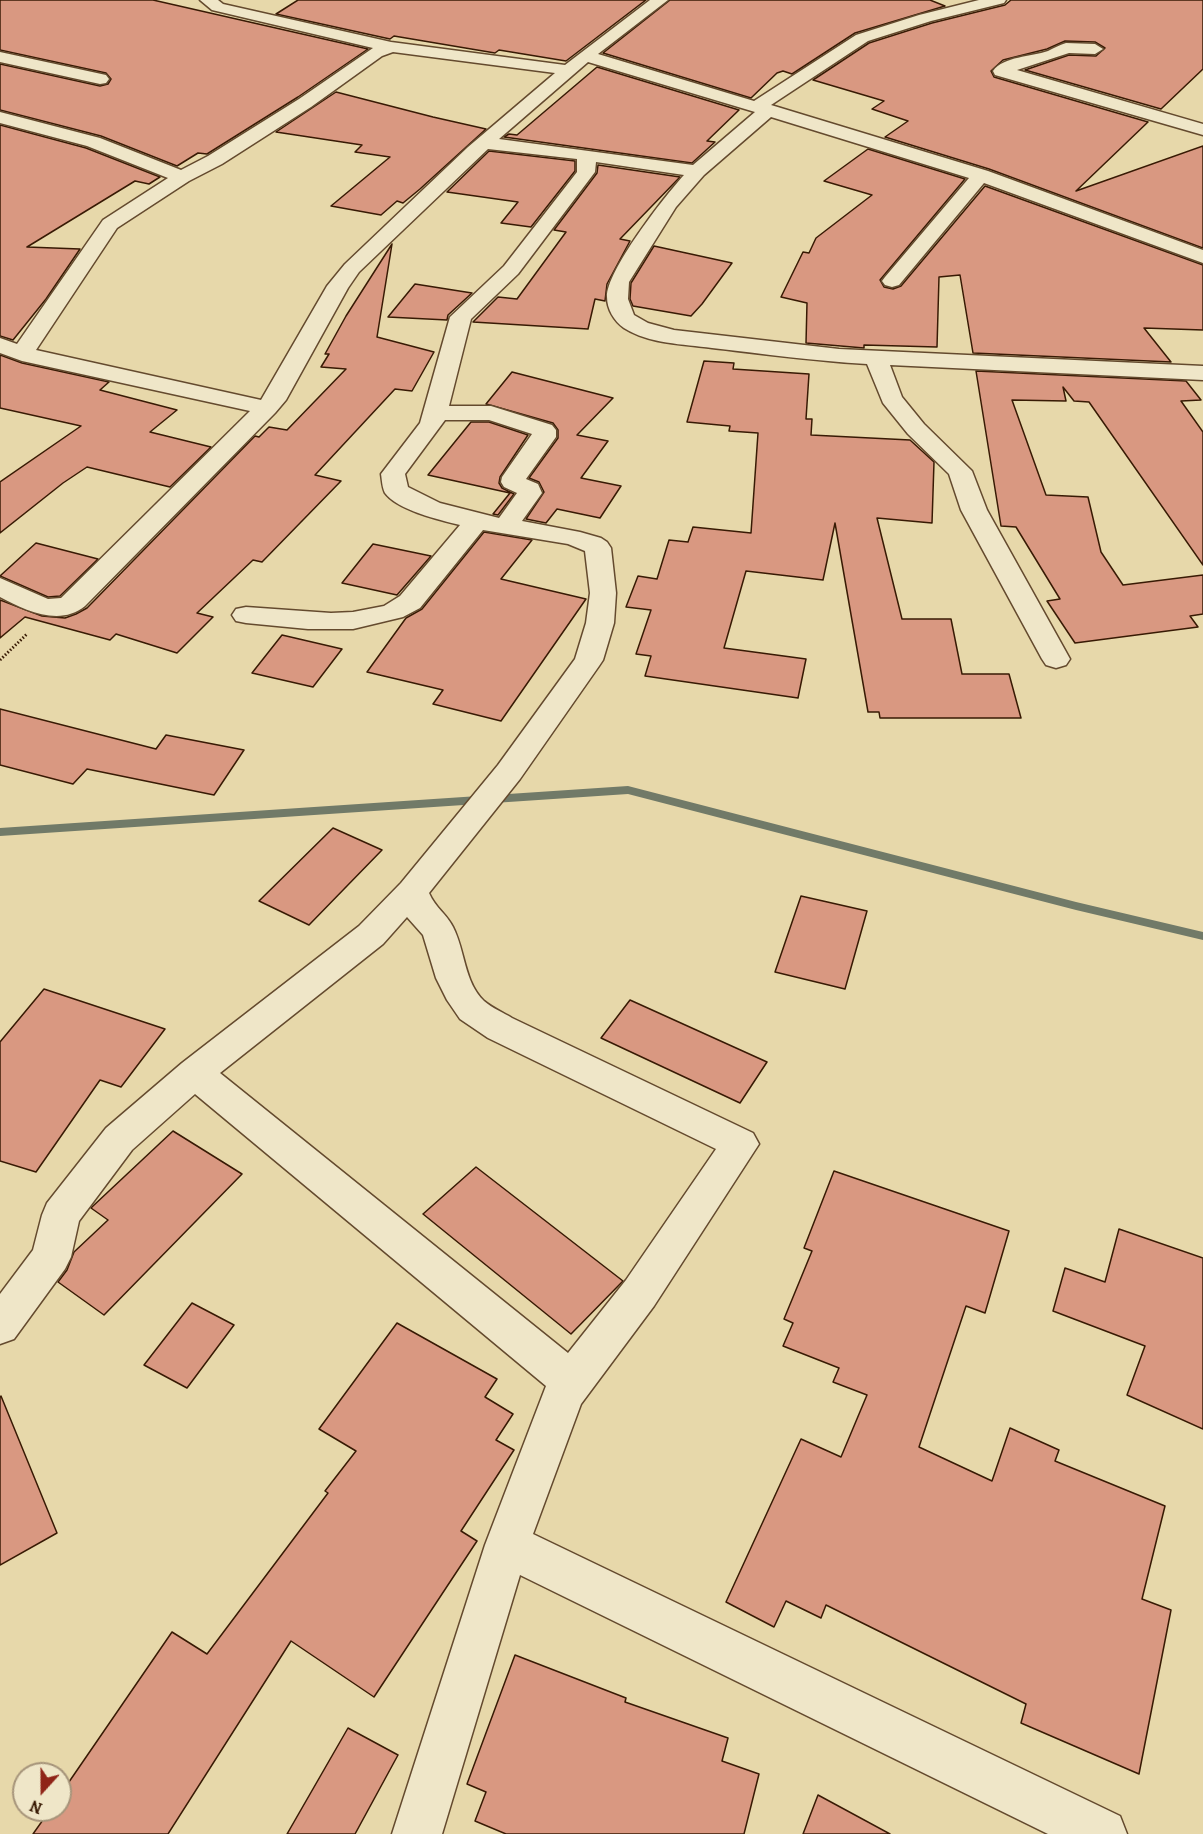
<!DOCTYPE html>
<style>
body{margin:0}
#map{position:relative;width:1203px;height:1834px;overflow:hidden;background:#e7d8aa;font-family:Alegreya,serif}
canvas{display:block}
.north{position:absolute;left:12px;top:1762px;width:60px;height:60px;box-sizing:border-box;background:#efe6c8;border:2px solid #a6947a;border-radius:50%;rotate:201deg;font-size:16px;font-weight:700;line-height:24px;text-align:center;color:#381a04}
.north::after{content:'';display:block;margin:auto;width:21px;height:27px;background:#8f2418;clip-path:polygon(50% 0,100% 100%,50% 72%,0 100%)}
</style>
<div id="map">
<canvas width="1203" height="1834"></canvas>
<div class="north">N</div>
</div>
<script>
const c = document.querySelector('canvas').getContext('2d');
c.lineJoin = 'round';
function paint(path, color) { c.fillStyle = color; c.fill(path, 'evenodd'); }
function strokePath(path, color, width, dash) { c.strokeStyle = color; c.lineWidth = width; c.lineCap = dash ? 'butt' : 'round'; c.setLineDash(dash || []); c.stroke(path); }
paint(new Path2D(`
 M 628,786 L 1076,902 L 1203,932 L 1203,940 L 1076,910 L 628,794 L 0,836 L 0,828 Z`), '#717a68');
const building = new Path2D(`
 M 0,0 L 153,0 L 368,49 L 298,97 L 207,154 L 198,153 L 177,166 L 101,136 L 0,110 L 0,64 L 100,86 L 108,84 L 111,79 L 106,73 L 0,50 Z
 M 298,0 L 646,0 L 566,61 L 499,50 L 495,53 L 394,36 L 390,39 L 276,14 Z
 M 670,0 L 930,0 L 945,6 L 855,33 L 792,74 L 783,71 L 777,73 L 751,98 L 603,53 Z
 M 1011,0 L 1203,0 L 1203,69 L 1161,109 L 1025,70 L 1069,55 L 1096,56 L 1105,48 L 1095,42 L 1065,41 L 1047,49 L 1003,60 L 991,71 L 994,77 L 1148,122 L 1076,191 L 1203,146 L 1203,248 L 989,169 L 885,137 L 908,121 L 872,109 L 884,101 L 813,80 L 869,43 L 932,23 L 1005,5 Z
 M 597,67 L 739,110 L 707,141 L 715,142 L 692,163 L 504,137 L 509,134 L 517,135 Z
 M 336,92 L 433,117 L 486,129 L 420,189 L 403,203 L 397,201 L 381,215 L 331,206 L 390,157 L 355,152 L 362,145 L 276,132 Z
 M 0,125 L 86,148 L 160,177 L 149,184 L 135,181 L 27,247 L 80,249 L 46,299 L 13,340 L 0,336 Z
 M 868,149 L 965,179 L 880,280 L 884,287 L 893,289 L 901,286 L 985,186 L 1203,265 L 1203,330 L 1144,328 L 1171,362 L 973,353 L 960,275 L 939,277 L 937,347 L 864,345 L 864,348 L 806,343 L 807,303 L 781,297 L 803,252 L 809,253 L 816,238 L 872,195 L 824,181 Z
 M 489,151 L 575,161 L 575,171 L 531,227 L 501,223 L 518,202 L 447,192 Z
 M 598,165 L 680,177 L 620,239 L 630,241 L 607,284 L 605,301 L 595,299 L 588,329 L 473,322 L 498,297 L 517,299 L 566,232 L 554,230 L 597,173 Z
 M 392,244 L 377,337 L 434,352 L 412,391 L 395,389 L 315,475 L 341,481 L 262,562 L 253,560 L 197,613 L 213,617 L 177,653 L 116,634 L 110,640 L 25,617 L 0,638 L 0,600 L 42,616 L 65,618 L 76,614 L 87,608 L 255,436 L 259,437 L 269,427 L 287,430 L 346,369 L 321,367 L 329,354 L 325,354 L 346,316 Z
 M 654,246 L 732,263 L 702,304 L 691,316 L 633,306 L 630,299 L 631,283 Z
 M 415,284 L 472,293 L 448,315 L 447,320 L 388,317 Z
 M 0,355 L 22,363 L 109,382 L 100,390 L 177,410 L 150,432 L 211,447 L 170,487 L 87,467 L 63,483 L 0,533 L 0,482 L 81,426 L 0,408 Z
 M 704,361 L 734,363 L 733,369 L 809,374 L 806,419 L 812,419 L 811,435 L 910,440 L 934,462 L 932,523 L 877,518 L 902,619 L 951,619 L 962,674 L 1009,674 L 1021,718 L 880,718 L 879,712 L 868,712 L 835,523 L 823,580 L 746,571 L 724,648 L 806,659 L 798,698 L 645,676 L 651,656 L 636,654 L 651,610 L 626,607 L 638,576 L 657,579 L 669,540 L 688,542 L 693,527 L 751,533 L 758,433 L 729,431 L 730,426 L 687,422 Z
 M 976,371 L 1186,381 L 1201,400 L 1181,401 L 1203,432 L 1203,565 L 1089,402 L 1074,401 L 1063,387 L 1066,401 L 1012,400 L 1046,495 L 1088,497 L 1101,552 L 1123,585 L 1203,575 L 1203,614 L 1190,616 L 1198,627 L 1075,643 L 1047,601 L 1060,599 L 1016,527 L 1001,526 Z
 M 512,372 L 613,398 L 577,435 L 608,441 L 581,478 L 621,486 L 600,518 L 557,509 L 546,523 L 526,519 L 544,492 L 539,482 L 529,478 L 558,438 L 558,430 L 553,423 L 486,404 Z
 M 471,422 L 489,422 L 528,435 L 500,477 L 499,483 L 502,488 L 514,494 L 498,515 L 493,514 L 510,493 L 428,475 Z
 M 484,532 L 532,540 L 501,579 L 586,599 L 501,721 L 433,704 L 443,690 L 367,672 L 406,618 L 422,609 Z
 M 36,543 L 98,559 L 60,596 L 48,597 L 0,576 Z
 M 373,544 L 431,556 L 397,595 L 342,583 Z
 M 282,635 L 342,649 L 313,687 L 252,673 Z
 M 0,709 L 156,749 L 166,735 L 244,750 L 214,795 L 87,769 L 73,784 L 0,765 Z
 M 333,828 L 382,850 L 309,925 L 259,901 Z
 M 801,896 L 867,911 L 845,989 L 775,972 Z
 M 44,989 L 165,1029 L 121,1087 L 100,1080 L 36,1172 L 0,1161 L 0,1042 Z
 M 630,1000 L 767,1062 L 740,1103 L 601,1038 Z
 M 173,1131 L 242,1174 L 104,1315 L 58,1282 L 67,1270 L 74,1252 L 108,1220 L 91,1208 L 93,1206 Z
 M 476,1167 L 623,1281 L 571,1334 L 423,1214 Z
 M 834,1171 L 1009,1231 L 985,1313 L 966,1306 L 919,1447 L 992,1481 L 1010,1428 L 1059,1450 L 1055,1461 L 1165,1506 L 1142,1599 L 1171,1610 L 1139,1774 L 1021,1723 L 1026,1704 L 826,1605 L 821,1618 L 786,1601 L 774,1627 L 726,1602 L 801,1439 L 841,1457 L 867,1395 L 833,1382 L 839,1368 L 783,1346 L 793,1323 L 784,1319 L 812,1251 L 804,1248 Z
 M 1119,1229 L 1203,1258 L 1203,1429 L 1127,1395 L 1145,1346 L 1053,1311 L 1065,1268 L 1105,1282 Z
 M 192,1303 L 234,1325 L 187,1388 L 144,1365 Z
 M 397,1323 L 497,1379 L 485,1397 L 513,1414 L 496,1440 L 514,1450 L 461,1531 L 477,1541 L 374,1697 L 291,1641 L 168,1834 L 33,1834 L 50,1810 L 60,1810 L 60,1795 L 172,1632 L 207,1654 L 328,1493 L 325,1491 L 356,1451 L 319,1429 Z
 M 1,1396 L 57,1533 L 0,1565 L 0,1397 Z
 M 515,1655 L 626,1698 L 625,1702 L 728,1738 L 722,1761 L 759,1774 L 744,1834 L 506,1834 L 475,1821 L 486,1792 L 467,1784 Z
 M 348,1728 L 398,1755 L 355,1834 L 287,1834 Z
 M 818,1795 L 890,1834 L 803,1834 Z`);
paint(building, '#d99881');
strokePath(building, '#381a04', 1.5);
const minor = new Path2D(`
 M 200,0 L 218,0 L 223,4 L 391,42 L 565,65 L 650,0 L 668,0 L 598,54 L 754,101 L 856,35 L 919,15 L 979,0 L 1006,0 L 1004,3 L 931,21 L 868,41 L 771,105 L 988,171 L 1203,250 L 1203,263 L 984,183 L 899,285 L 892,287 L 885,285 L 882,281 L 885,277 L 969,178 L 771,117 L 704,175 L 676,207 L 629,282 L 628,299 L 634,315 L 648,323 L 674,330 L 839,349 L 1203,366 L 1203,380 L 890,365 L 902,397 L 924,424 L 972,471 L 987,510 L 1070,659 L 1066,665 L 1056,668 L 1046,665 L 1042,659 L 961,510 L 949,474 L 908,434 L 883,403 L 867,364 C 815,361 764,354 712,348 C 683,344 649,344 624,328 C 614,321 607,309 607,297 C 606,271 665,196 684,175 L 596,162 L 595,172 L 518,274 L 471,319 L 449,406 L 491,406 L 552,425 L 556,430 L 556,437 L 526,479 L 538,484 L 542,493 L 522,521 L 580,532 L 601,538 L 607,542 L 611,548 L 616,593 L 614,623 L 603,660 L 599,666 L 520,779 L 429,893 C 436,909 446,913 453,927 C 465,950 464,982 484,1001 C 492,1008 504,1013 512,1018 L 753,1133 L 759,1144 L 654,1306 L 581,1404 L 533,1534 L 1120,1816 L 1127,1834 L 1048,1834 L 520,1575 L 442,1834 L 392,1834 L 485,1545 L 546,1386 L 195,1094 L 132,1150 L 79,1221 L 71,1257 L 65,1269 L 14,1339 L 0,1344 L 0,1294 L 33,1250 L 42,1215 L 47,1203 L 106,1128 L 182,1063 L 359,926 L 401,883 L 498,765 L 575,659 L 586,623 L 590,593 L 585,551 L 568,544 L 483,530 L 420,608 L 403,617 L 353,629 L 308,629 L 246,623 L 236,621 L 232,615 L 236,609 L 246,607 L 331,613 L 353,612 L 384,606 L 400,596 L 460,525 C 440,520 397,510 385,493 C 382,487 382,480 381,474 L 420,423 L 450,317 L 504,266 L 577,172 L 577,159 L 488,149 L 359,272 L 348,288 L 286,400 L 275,413 L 85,606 C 60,627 24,610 0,597 L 0,578 L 48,599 L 61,598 L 250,411 L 22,361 L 0,353 L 0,338 L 17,344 L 103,220 L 168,178 L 87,146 L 0,123 L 0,112 L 100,138 L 181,170 L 208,156 L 299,99 L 373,48 L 212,10 ZM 393,52 L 555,73 L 468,147 L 345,264 L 327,286 L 261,400 L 36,350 L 117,228 L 189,181 L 222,164 L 311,107 L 382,56 ZM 588,62 L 755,112 L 693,165 L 499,139 ZM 445,420 L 489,420 L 532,434 L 502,477 L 501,482 L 504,487 L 517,493 L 499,518 L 440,503 L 408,487 L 405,474 ZM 407,917 L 423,935 L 436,978 L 447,1000 L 460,1019 L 488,1038 L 716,1149 L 626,1280 L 568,1353 L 220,1073 L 383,944 Z
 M 1066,43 L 1095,44 L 1103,49 L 1095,54 L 1069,53 L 1017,70 L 1203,124 L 1203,135 L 995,75 L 993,71 C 1004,56 1031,57 1048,51 C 1054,48 1059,45 1066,43 Z
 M 0,52 L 106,75 L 109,79 L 106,83 L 100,84 L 0,62 Z`);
strokePath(minor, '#644a2e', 3);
strokePath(new Path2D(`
 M 0,660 L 27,634`), '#381a04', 3, [1.5, 2]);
paint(minor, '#efe6c8');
</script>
